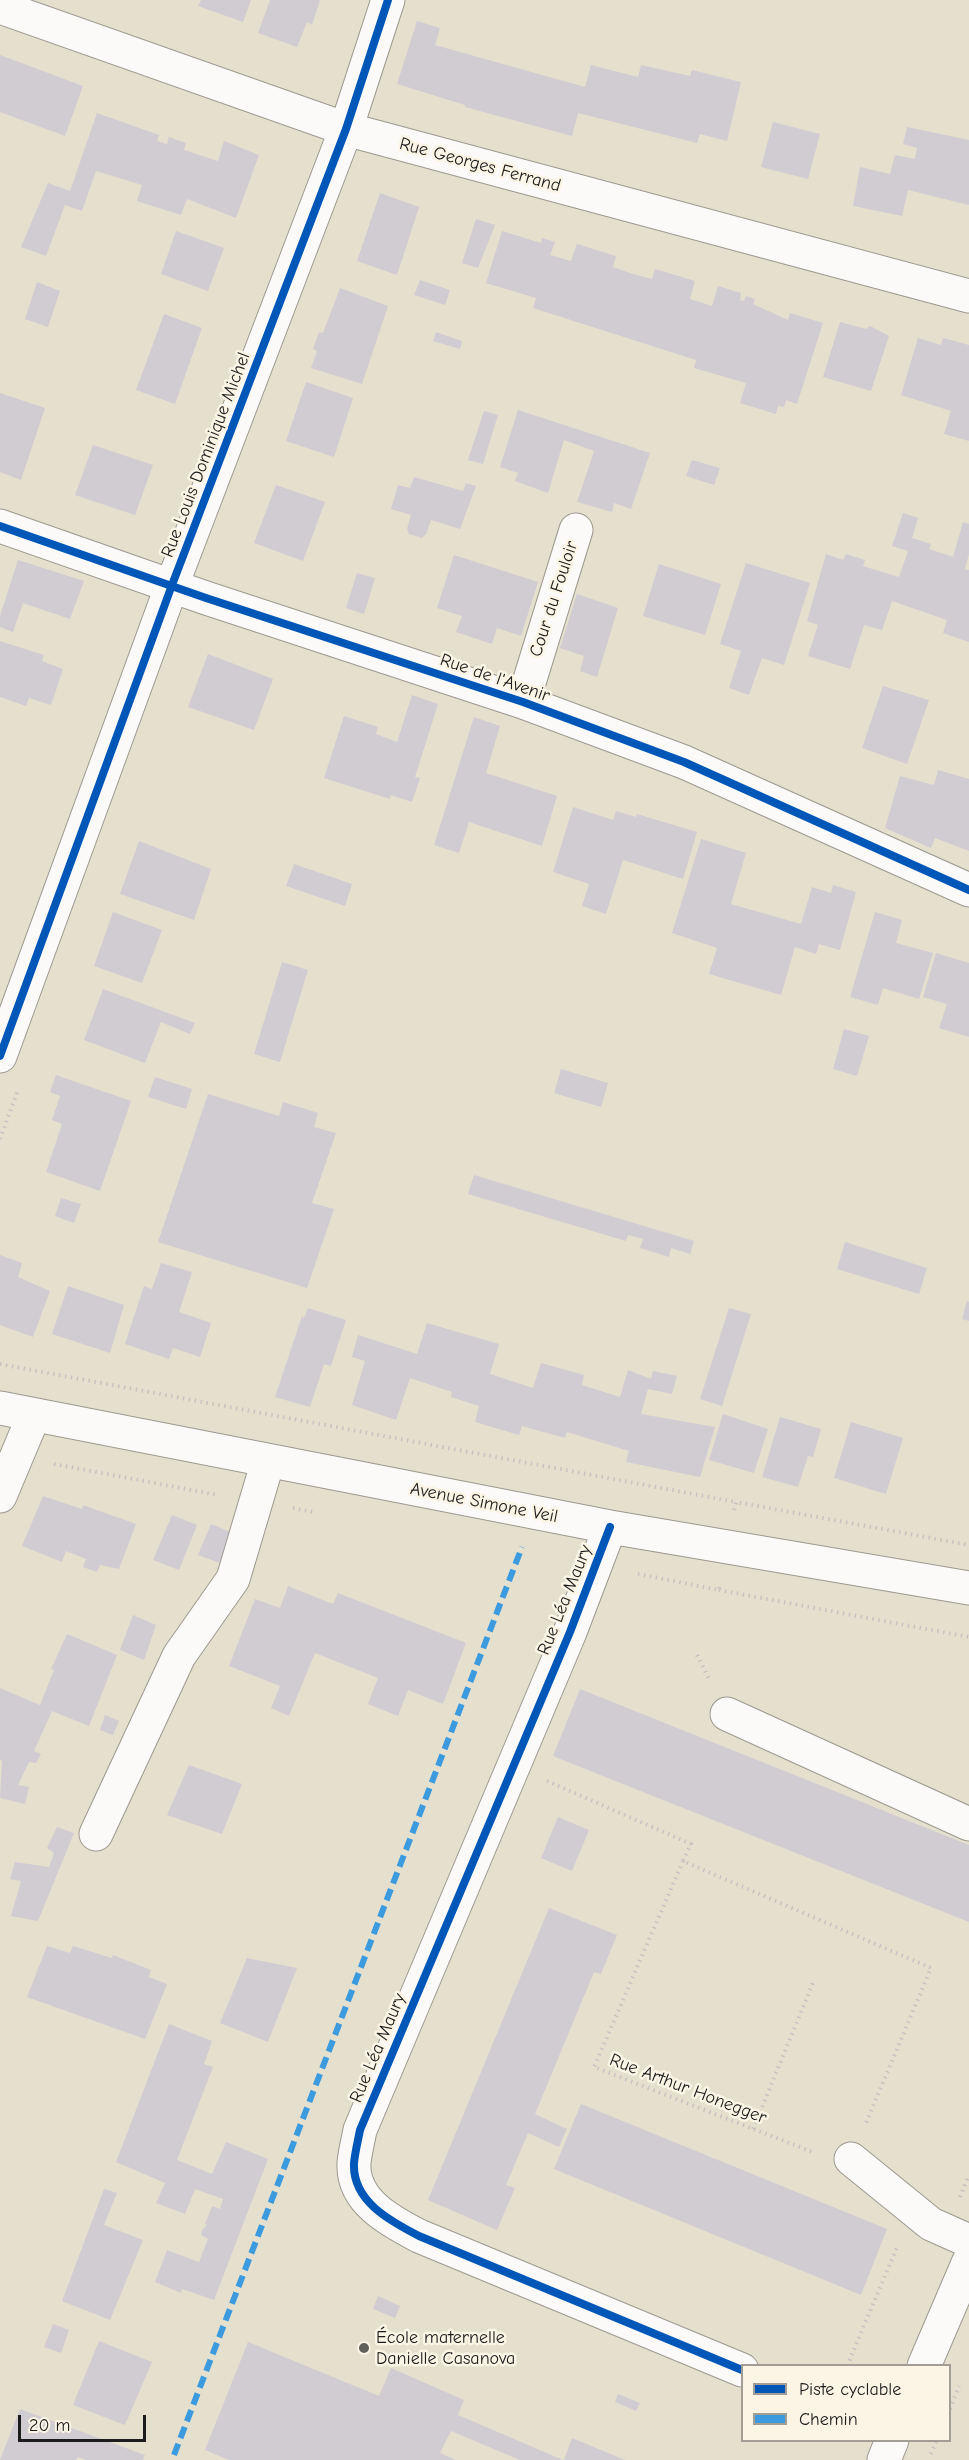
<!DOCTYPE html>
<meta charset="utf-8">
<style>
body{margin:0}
#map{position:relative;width:969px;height:2460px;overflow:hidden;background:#e5dfce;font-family:"Comic Neue",sans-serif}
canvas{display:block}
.legend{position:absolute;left:741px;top:2364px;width:210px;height:78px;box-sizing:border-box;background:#fcf5e5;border:2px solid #a29e95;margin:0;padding:8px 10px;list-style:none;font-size:18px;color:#1c1c1c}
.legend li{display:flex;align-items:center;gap:12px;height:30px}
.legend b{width:30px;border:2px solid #a29e95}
.scale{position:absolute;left:18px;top:2415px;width:128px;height:27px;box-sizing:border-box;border:3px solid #1c1c1c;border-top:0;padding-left:8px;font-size:18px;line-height:21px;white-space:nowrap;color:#1c1c1c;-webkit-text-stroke:4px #fcf5e5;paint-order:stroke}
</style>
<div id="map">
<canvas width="969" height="2460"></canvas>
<ul class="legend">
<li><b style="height:8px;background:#0057b8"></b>Piste cyclable</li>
<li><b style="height:8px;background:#3c9bdf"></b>Chemin</li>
</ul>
<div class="scale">20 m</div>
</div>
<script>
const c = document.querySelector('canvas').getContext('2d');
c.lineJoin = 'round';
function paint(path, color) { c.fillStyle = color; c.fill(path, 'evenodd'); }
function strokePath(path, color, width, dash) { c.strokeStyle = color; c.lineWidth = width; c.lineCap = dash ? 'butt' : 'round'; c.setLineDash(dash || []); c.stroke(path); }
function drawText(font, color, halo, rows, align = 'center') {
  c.font = font + ' "Comic Neue",sans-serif'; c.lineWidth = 5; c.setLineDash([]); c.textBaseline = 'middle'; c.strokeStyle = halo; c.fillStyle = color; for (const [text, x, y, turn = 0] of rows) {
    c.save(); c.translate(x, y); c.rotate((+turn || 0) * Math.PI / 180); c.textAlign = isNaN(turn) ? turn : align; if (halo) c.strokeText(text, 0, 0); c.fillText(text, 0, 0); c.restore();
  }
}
paint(new Path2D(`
 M 201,0 L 251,0 L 243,22 L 198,6 Z
 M 270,0 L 320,0 L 312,25 L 307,22 L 297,47 L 258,33 Z
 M 417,21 L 440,28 L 435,45 L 585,87 L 591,65 L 638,77 L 641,65 L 690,76 L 692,70 L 741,82 L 727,141 L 700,134 L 697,143 L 578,113 L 572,136 L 465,107 L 465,105 L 397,84 Z
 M 0,55 L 83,86 L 65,136 L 0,112 Z
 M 97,113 L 159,135 L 157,141 L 167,144 L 169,137 L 186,143 L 184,150 L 218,161 L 224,141 L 259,155 L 236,218 L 187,199 L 181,215 L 137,201 L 142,185 L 96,171 L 82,211 L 65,205 L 46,256 L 21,247 L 48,183 L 70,191 Z
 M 773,122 L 820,134 L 808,179 L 761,167 Z
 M 907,127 L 969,140 L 969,205 L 908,190 L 902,216 L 853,206 L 860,167 L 890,174 L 895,155 L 915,159 L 917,148 L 903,144 Z
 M 380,193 L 419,207 L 397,275 L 357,261 Z
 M 476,219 L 495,225 L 478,268 L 462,263 Z
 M 176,231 L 224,248 L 208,291 L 161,274 Z
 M 502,231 L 541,243 L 542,238 L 555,242 L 550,255 L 571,261 L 577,244 L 616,256 L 613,267 L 633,274 L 652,279 L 655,269 L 695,281 L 690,299 L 712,306 L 718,286 L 741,293 L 740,300 L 744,301 L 746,296 L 755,299 L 753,304 L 788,320 L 790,313 L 823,323 L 797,404 L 786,400 L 784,407 L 778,406 L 776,414 L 740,403 L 746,383 L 694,368 L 696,360 L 533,308 L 536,298 L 486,283 Z
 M 420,280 L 450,290 L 445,305 L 414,295 Z
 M 37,282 L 60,291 L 48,327 L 25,319 Z
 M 340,288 L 388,306 L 362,384 L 311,368 L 317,351 L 313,349 L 319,332 L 323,333 Z
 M 164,314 L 202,328 L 175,404 L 136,390 Z
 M 840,322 L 866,329 L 870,326 L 889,336 L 871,391 L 823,377 Z
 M 436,332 L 462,341 L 460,349 L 433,341 Z
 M 918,338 L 941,345 L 943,338 L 969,345 L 969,441 L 944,434 L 951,411 L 901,395 Z
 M 306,382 L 353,398 L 334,457 L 286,441 Z
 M 0,393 L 45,408 L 21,480 L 0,472 Z
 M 518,410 L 650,453 L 631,509 L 614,503 L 612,512 L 577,502 L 594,451 L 564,440 L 548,493 L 515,481 L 518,473 L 500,467 Z
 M 484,411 L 498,415 L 483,464 L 468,460 Z
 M 93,445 L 153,465 L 135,515 L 75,495 Z
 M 692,460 L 720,468 L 714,485 L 686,476 Z
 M 414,477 L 463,491 L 466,483 L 476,486 L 460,529 L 431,520 L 426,534 L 422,538 L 409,534 L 407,529 L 411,515 L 391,509 L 398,485 L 410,488 Z
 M 276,485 L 325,502 L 303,561 L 254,543 Z
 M 903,513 L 918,518 L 912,538 L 931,544 L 929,549 L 953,557 L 963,522 L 969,524 L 969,554 L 965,569 L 969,570 L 969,642 L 943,633 L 947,620 L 892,601 L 882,630 L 864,625 L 850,669 L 808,656 L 818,625 L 807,621 L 826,554 L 843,560 L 846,554 L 865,560 L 863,566 L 899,577 L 908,551 L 892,546 Z
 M 454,555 L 538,582 L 521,636 L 497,628 L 492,644 L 456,632 L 462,616 L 437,608 Z
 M 18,560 L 84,581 L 70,619 L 23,603 L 13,632 L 0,627 L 0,616 Z
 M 746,563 L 810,583 L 784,665 L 762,658 L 749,695 L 729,688 L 741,651 L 720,644 Z
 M 659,564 L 721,584 L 705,635 L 643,616 Z
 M 357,573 L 375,578 L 364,614 L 346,608 Z
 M 577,594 L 618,608 L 597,677 L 580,671 L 584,656 L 560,648 Z
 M 0,641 L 44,655 L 42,661 L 63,669 L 51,705 L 29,698 L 26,706 L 0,697 Z
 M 208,654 L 273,679 L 254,730 L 188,707 Z
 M 883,686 L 929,700 L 907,764 L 862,748 Z
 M 412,695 L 438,704 L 415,777 L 420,778 L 412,802 L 391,795 L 390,799 L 324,778 L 344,716 L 378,727 L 376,734 L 397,742 Z
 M 474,717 L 500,726 L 486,773 L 557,796 L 542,846 L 469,822 L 459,853 L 434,845 Z
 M 938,770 L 969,779 L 969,851 L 935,838 L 931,848 L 885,828 L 900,776 L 934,785 Z
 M 573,807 L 613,820 L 616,811 L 636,817 L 637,814 L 697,832 L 683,879 L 623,860 L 606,914 L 582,906 L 589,884 L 553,872 Z
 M 701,839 L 746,853 L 731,904 L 801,924 L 812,887 L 831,893 L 833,885 L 856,892 L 840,950 L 819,944 L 816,954 L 795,947 L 781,995 L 709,974 L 717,948 L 672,933 Z
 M 139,841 L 211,869 L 194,920 L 120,894 Z
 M 294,864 L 352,884 L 345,906 L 286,886 Z
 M 113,912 L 162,930 L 142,983 L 94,966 Z
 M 875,912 L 902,920 L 896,943 L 933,953 L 919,999 L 883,988 L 878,1005 L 850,997 Z
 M 936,953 L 969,963 L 969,1037 L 939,1028 L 947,1004 L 923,997 Z
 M 282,962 L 308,970 L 280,1062 L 254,1054 Z
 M 103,989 L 195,1023 L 190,1034 L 161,1022 L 145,1063 L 84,1040 Z
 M 844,1029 L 869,1036 L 857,1076 L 833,1069 Z
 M 561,1069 L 608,1083 L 601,1107 L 554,1093 Z
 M 56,1075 L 131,1101 L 100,1191 L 46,1172 L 62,1124 L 52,1120 L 60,1096 L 50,1092 Z
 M 155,1077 L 192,1089 L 186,1109 L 148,1097 Z
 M 208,1094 L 279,1116 L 283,1102 L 318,1113 L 314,1127 L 336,1133 L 312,1203 L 334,1209 L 307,1288 L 158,1242 Z
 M 474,1175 L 694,1241 L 690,1254 L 671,1248 L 669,1257 L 640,1248 L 643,1239 L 628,1235 L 626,1241 L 468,1194 Z
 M 61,1198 L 81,1204 L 74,1223 L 55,1216 Z
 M 845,1242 L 927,1268 L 919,1294 L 837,1269 Z
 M 0,1255 L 22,1263 L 18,1277 L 50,1291 L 33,1337 L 0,1325 Z
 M 161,1263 L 192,1272 L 179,1312 L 211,1323 L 200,1357 L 173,1348 L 169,1359 L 125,1344 L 144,1286 L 152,1289 Z
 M 68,1286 L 124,1305 L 110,1353 L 52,1334 Z
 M 967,1301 L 969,1302 L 969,1321 L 962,1319 Z
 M 308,1308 L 346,1320 L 331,1366 L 324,1364 L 310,1407 L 275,1397 L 302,1316 L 304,1318 Z
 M 729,1308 L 751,1314 L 722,1406 L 700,1399 Z
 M 427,1323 L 499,1344 L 490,1374 L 533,1388 L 541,1363 L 584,1375 L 582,1385 L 620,1397 L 628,1370 L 651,1379 L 653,1371 L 677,1376 L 672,1394 L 648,1389 L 641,1414 L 715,1427 L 700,1477 L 626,1462 L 629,1451 L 567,1432 L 565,1438 L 522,1426 L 519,1435 L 475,1422 L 479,1406 L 451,1397 L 452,1392 L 410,1378 L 396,1420 L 352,1405 L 365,1361 L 352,1357 L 358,1335 L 417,1354 Z
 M 723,1414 L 768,1429 L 754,1473 L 709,1460 Z
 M 780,1417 L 821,1429 L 813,1457 L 808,1456 L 798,1487 L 762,1477 Z
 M 851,1422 L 903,1438 L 886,1494 L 834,1478 Z
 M 43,1496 L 82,1509 L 83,1505 L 136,1524 L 119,1569 L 100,1565 L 97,1572 L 83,1567 L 86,1559 L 66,1551 L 62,1562 L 22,1546 Z
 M 172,1515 L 197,1525 L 179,1570 L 153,1560 Z
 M 211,1524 L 233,1533 L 220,1563 L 198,1555 Z
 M 288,1586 L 333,1604 L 338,1593 L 466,1643 L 443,1704 L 408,1690 L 398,1716 L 368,1704 L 378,1678 L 315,1653 L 289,1716 L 271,1708 L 280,1686 L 229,1666 L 255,1599 L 280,1608 Z
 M 133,1615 L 156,1625 L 144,1660 L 120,1650 Z
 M 67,1634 L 117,1655 L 89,1726 L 52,1711 L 34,1751 L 41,1754 L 36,1763 L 29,1762 L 18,1785 L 29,1787 L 25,1804 L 0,1798 L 2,1761 L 0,1760 L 0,1688 L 40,1705 L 54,1670 L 51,1669 Z
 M 580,1689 L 969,1845 L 969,1922 L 553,1756 Z
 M 105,1715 L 119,1721 L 113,1735 L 100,1730 Z
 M 189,1765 L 242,1784 L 222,1834 L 167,1815 Z
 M 558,1817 L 589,1830 L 572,1871 L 541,1858 Z
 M 57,1827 L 74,1833 L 38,1921 L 11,1916 L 21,1881 L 10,1879 L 15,1862 L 49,1867 L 54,1853 L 47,1848 Z
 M 549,1908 L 617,1935 L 601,1974 L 594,1972 L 535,2114 L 567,2129 L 559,2147 L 528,2133 L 506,2185 L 515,2188 L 497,2230 L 428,2200 Z
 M 47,1946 L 70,1953 L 73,1946 L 112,1958 L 113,1955 L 151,1970 L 149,1977 L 167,1984 L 145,2039 L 27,1997 Z
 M 247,1958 L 297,1968 L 268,2042 L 220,2023 Z
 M 169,2024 L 212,2041 L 204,2064 L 213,2067 L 177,2160 L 212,2174 L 226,2142 L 268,2159 L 214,2300 L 182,2289 L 181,2293 L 155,2282 L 167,2250 L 199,2262 L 208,2239 L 201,2235 L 202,2230 L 207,2225 L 205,2224 L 212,2206 L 220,2209 L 223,2199 L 195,2189 L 185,2214 L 156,2203 L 165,2183 L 116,2162 Z
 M 581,2104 L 887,2229 L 861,2295 L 554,2169 Z
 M 104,2189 L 117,2193 L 104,2225 L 143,2240 L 110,2320 L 62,2301 Z
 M 378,2296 L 400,2306 L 395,2318 L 373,2309 Z
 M 53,2324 L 69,2330 L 61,2353 L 44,2347 Z
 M 99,2341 L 152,2362 L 125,2425 L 73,2405 Z
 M 248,2342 L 379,2396 L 391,2368 L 464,2400 L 458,2415 L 563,2460 L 520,2460 L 451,2431 L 440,2453 L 456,2460 L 229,2460 L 205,2450 Z
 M 618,2394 L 640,2403 L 636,2411 L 615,2402 Z
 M 20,2409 L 145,2455 L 143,2460 L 87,2460 L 78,2457 L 76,2460 L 0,2460 Z
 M 572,2438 L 625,2460 L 564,2460 Z`), '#d1ccd2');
const minor = new Path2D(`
 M 0,7 L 346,129 L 969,296
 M 0,526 L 206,598 L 523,702 L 684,762 L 969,890
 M 523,702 L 576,530
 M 0,1056 L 172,585 L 346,129 L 388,0
 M 0,1408 L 610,1527 L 969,1588
 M 0,1496 L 34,1415
 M 610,1527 L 570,1632 L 360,2130 C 358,2141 355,2152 354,2163 C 352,2201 390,2221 419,2236 L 742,2370
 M 727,1714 L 969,1824
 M 96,1834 L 179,1656 L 233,1579 L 268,1461
 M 851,2159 L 931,2224 L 969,2241
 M 924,2366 L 969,2261
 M 884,2460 L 892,2440`);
strokePath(minor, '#9c998f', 35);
strokePath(new Path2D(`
 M 0,1139 L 18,1090
 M 0,1364 L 736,1502
 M 54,1464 L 218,1495
 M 293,1508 L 313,1512
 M 734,1510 L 736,1502 L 969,1545
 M 638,1574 L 719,1590 L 720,1585
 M 719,1590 L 969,1637
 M 697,1655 L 710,1681
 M 547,1781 L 691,1844 L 683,1861 L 931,1968 L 866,2123
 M 683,1861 L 594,2067 L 815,2153
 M 753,2129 L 813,1983
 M 960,2197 L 969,2175
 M 847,2366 L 898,2245
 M 950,2409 L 959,2386
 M 931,2454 L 937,2440`), '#c6c4c0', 4, [1.5, 4.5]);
strokePath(minor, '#fbfaf8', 33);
strokePath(new Path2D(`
 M 174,2455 L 522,1547`), '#3c9bdf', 6, [12, 6]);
strokePath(new Path2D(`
 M 0,526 L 206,598 L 523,702 L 684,762 L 969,890
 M 0,1056 L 172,585 L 346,129 L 388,0
 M 610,1527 L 570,1632 L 360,2130 C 358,2141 355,2152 354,2163 C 352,2201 390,2221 419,2236 L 742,2370`), '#0057b8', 8);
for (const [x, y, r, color] of [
 [364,2348,6,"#62605a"]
]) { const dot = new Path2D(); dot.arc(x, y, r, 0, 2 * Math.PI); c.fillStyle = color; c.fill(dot); strokePath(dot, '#fcf5e5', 2); }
drawText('18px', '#1c1c1c', '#fcf5e5', [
 ["Rue Georges Ferrand",480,165,15],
 ["Rue Louis Dominique Michel",206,455,-69],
 ["Cour du Fouloir",554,599,-72],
 ["Rue de l'Avenir",495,678,19],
 ["Avenue Simone Veil",484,1503,11],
 ["Rue Léa Maury",565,1600,-68],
 ["Rue Léa Maury",378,2048,-67],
 ["Rue Arthur Honegger",688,2089,21]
]);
drawText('18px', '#1c1c1c', '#fcf5e5', [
 ["École maternelle",376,2338],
 ["Danielle Casanova",376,2359]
], 'left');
</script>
